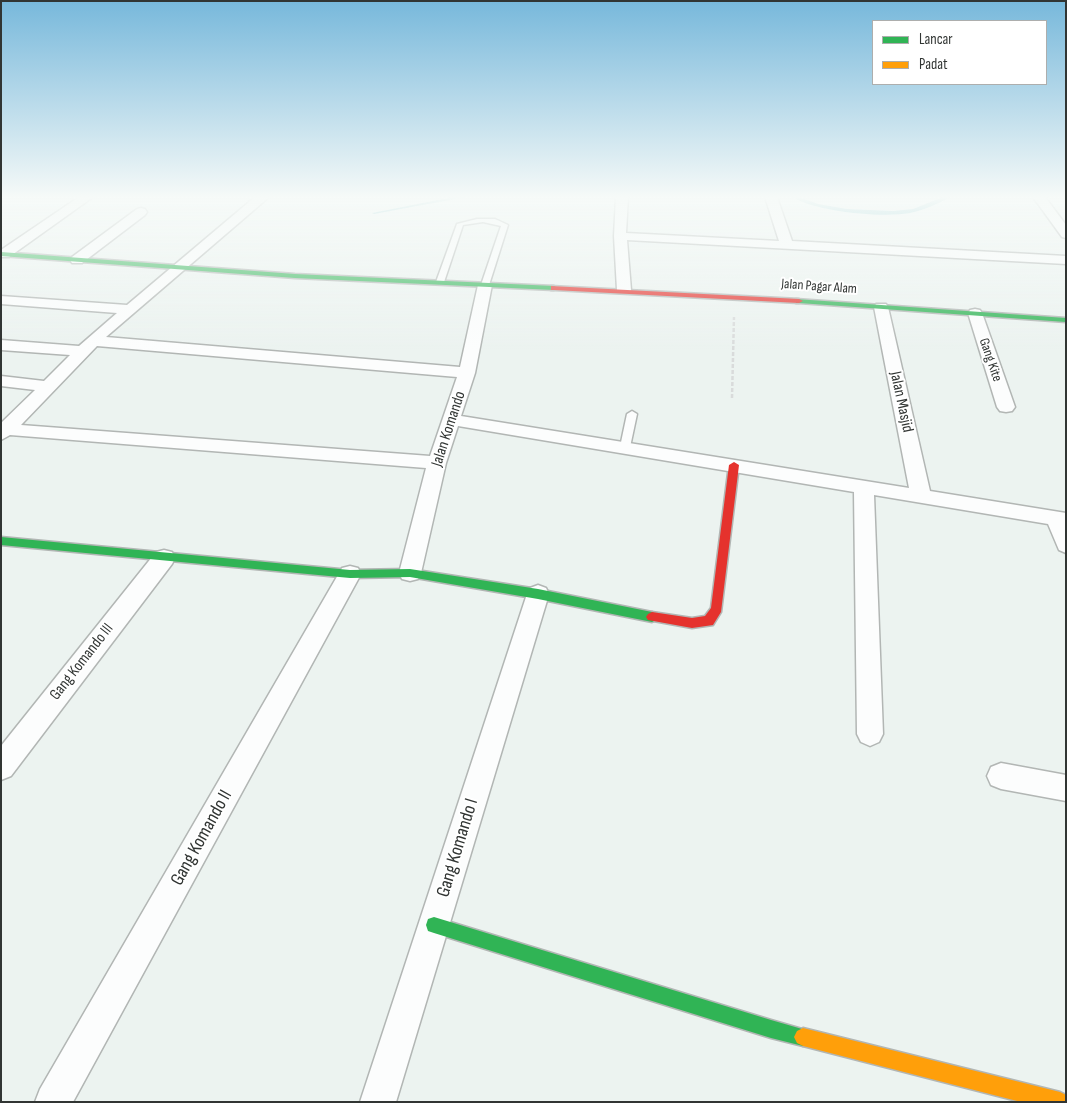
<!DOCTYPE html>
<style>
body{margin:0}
#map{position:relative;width:1067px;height:1103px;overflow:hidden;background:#ecf3f0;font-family:"Sofia Sans Condensed",sans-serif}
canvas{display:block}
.frame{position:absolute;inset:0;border:2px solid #313533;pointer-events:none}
.legend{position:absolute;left:872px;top:20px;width:175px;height:65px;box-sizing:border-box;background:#fff;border:1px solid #adaead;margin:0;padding:6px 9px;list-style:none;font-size:15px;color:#313533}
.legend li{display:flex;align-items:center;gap:10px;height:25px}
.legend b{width:25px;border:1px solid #adaead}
</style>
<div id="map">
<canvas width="1067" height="1103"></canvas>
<div class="frame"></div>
<ul class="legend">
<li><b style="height:6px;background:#30b455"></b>Lancar</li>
<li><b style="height:6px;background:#ff9f0a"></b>Padat</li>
</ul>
</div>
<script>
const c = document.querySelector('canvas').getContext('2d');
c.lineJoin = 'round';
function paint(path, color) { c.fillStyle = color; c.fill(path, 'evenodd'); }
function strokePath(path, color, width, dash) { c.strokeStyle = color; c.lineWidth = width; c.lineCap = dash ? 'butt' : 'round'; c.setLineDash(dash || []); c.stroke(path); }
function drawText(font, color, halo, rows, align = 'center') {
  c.font = font + ' "Sofia Sans Condensed",sans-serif'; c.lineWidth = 4; c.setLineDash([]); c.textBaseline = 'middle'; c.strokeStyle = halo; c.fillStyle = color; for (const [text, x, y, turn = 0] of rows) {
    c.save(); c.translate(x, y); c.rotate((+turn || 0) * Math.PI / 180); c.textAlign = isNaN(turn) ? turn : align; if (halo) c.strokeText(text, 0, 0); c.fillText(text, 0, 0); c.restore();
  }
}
paint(new Path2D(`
 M 453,197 L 466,197 L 374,214 L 372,213 Z
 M 792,197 L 799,197 L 818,204 L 847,209 L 893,211 L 913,209 L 943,197 L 950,197 C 938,204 924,210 910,213 C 881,218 818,212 792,197 Z`), '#6fbec7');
const lane = new Path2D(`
 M 477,219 L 495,219 L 508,225 L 489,285 L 485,287 L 481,285 L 501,226 L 483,222 L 463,225 L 444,282 L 437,284 L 436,282 L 457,224 Z
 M 632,411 L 637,414 L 630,447 L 625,450 L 620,447 L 627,414 Z`);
const street = new Path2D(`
 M 79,197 L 93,197 L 9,257 L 1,257 L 1,250 Z
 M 255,197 L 269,197 L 106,337 L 460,367 L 478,285 L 485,281 L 492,285 L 475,373 L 461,416 L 909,488 L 874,307 L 876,304 L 886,304 L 888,307 L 930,491 L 1066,513 L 1066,553 L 1059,550 L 1048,524 L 874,495 L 883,734 L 879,742 L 870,746 L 861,742 L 857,734 L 854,492 L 458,426 L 446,463 L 421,573 L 418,579 L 410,581 L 402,579 L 399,573 L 426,468 L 10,435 L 1,440 L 1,423 L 35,390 L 1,386 L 1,376 L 44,381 L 70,355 L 1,350 L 1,340 L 79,346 L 117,313 L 1,304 L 1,296 L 127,305 ZM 97,346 L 457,377 L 430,456 L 21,425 Z
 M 616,197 L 628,197 L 626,233 L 779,241 L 765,197 L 777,197 L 792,241 L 1066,256 L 1066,264 L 627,240 L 631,290 L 629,293 L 619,293 L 617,290 L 614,236 Z
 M 1033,197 L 1045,197 L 1066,225 L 1066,238 L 1062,237 Z
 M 141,208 L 145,209 L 147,212 L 145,215 L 82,263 L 72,263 L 70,260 L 72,257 L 137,209 Z
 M 975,309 L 980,310 L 982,313 L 1015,407 L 1012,411 L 1006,412 L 1000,411 L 997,407 L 968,313 L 970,310 Z
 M 164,550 L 172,552 L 175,558 L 172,564 L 11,776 L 1,780 L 1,746 L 156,552 Z
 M 350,566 L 358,568 L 361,574 L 73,1102 L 35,1102 L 40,1089 L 342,568 Z
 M 538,585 L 546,588 L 549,594 L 396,1102 L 360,1102 L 527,594 L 530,588 Z
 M 1001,763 L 1066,775 L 1066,801 L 1001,789 L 991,785 L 987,776 L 991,767 Z`);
const fast = new Path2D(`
 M 1,252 L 295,274 L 554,286 L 558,288 L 554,290 L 295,278 L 1,256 Z
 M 796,299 L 1066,318 L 1066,322 L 799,303 L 796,303 Z
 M 1,537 L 350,570 L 410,569 L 538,589 L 652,612 L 656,614 L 658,617 L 656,620 L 652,622 L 538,599 L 410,577 L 350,578 L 1,545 Z
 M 434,917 L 771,1020 L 809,1031 L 812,1037 L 809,1043 L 803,1046 L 771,1038 L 434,933 L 428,931 L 426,925 L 428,919 Z`);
const slow = new Path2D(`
 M 803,1028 L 1060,1092 L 1066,1095 L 1066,1102 L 1021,1102 L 803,1046 L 797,1043 L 794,1037 L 797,1031 Z`);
const jam = new Path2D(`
 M 551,286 L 799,299 L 803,301 L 799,303 L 554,290 L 551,290 Z
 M 734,462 L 739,465 L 721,612 L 713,625 L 692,628 L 648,620 L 646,617 L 648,614 L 652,612 L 692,618 L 705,616 L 711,608 L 729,465 Z`);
strokePath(lane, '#b2b6b4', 3);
strokePath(street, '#b2b6b4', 3);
strokePath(fast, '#b2b6b4', 3);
strokePath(slow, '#b2b6b4', 3);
strokePath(jam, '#b2b6b4', 3);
strokePath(new Path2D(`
 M 732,398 L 734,317`), '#d9dbdb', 2.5, [4, 2]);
paint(lane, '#fcfdfd');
paint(street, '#fcfdfd');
paint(fast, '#30b455');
paint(slow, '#ff9f0a');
paint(jam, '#e5322d');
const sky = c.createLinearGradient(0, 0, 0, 352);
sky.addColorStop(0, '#77b8db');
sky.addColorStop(0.56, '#f6faf8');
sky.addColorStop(1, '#f6faf800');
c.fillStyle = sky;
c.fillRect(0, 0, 1067, 352);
drawText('14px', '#313533', '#fff', [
 ["Jalan Pagar Alam",819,287,4],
 ["Gang Kite",990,360,71]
]);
drawText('16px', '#313533', '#fff', [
 ["Jalan Masjid",901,402,78],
 ["Jalan Komando",449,429,-72],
 ["Gang Komando III",82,662,-52]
]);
drawText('19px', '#313533', '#fff', [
 ["Gang Komando II",202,838,-61],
 ["Gang Komando I",458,848,-73]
]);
</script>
